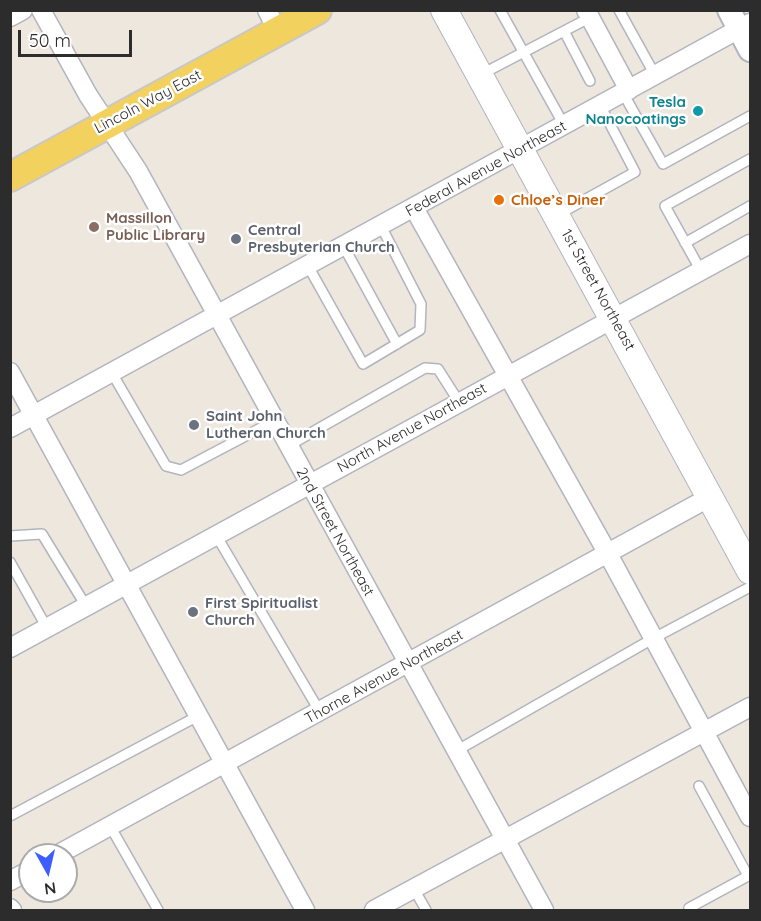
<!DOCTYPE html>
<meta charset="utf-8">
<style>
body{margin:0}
#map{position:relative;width:761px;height:921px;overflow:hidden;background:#ede7de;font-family:Quicksand,sans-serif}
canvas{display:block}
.frame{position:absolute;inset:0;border:12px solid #2c2c2c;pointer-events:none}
.north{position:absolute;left:18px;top:843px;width:60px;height:60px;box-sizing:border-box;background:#fff;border:2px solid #ababab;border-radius:50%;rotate:172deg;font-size:16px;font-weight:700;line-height:24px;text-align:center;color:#2c2c2c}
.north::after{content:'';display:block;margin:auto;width:21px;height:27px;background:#3d5efc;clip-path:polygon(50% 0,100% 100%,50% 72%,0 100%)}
.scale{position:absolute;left:18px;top:30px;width:114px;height:27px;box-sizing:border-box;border:3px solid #2c2c2c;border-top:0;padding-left:8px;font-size:18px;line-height:21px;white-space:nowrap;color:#2c2c2c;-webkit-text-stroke:4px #fff;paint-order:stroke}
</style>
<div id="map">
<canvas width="761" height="921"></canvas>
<div class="frame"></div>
<div class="north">N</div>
<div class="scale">50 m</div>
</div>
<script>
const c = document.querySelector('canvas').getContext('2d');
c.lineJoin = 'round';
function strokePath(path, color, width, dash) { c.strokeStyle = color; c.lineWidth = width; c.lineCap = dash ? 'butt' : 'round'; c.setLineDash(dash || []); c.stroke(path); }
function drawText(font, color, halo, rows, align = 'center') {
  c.font = font + ' Quicksand,sans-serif'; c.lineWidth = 5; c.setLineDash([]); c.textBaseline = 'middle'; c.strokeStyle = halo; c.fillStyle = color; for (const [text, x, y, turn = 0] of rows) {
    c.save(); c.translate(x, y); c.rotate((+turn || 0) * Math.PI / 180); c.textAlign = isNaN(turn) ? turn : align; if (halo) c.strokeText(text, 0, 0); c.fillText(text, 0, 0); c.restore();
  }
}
const service = new Path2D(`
 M 500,10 L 564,125
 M 619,10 L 655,75
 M 564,31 L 590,81
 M 480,75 L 589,18
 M 623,93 L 663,164 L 750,116
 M 559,214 L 635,172 L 600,105
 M 685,243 L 750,206
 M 344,247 L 397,344
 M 308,266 L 363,364 L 420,330 L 421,304 L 381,226
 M 701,271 L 665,206 L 750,159
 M 112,373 L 166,466 L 181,470 L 274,421
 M 288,446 L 425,368 L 438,369 L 459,402
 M 216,535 L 320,712
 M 10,536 L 42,534 L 86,606
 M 10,562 L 47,628
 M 456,751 L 654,638 L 750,587
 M 10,816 L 198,716
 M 110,826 L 158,910
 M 414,889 L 426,910
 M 690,910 L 689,908 L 748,876 L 699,786`);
const minor = new Path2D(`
 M 41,10 L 88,95 L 138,171 L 544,910
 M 267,10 L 278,32
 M 586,10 L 629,90
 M 10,17 L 23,10
 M 414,208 L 608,554 L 750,817
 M 10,372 L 305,910
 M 10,428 L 750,23
 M 10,648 L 750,244
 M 57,855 L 710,497
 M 10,881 L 30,870
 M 10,908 L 12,910
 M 374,910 L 750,707`);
const tertiary = new Path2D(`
 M 729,10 L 750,50`);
const secondary = new Path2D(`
 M 444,10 L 750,571`);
const primary = new Path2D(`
 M 10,177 L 317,10`);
strokePath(service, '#b2b4bf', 12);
strokePath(minor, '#b2b4bf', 21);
strokePath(tertiary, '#b2b4bf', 26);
strokePath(secondary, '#b2b4bf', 28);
strokePath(primary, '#c8c8c8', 32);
strokePath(service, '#fff', 9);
strokePath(minor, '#fff', 18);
strokePath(tertiary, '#fff', 22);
strokePath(secondary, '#fff', 26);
strokePath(primary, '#f2d15e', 28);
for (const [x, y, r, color] of [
 [698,111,6,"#0f9aa8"],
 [499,200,6,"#e8710a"],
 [94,227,6,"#8d6e63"],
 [236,239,6,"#6b7280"],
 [194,425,6,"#6b7280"],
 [193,612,6,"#6b7280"]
]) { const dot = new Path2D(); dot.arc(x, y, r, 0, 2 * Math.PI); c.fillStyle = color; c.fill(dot); strokePath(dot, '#fff', 2); }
drawText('15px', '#2c2c2c', '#fff', [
 ["Lincoln Way East",148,102,-28],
 ["Federal Avenue Northeast",486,169,-29],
 ["1st Street Northeast",598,290,61],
 ["North Avenue Northeast",412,428,-29],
 ["2nd Street Northeast",335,532,61],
 ["Thorne Avenue Northeast",384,677,-29]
]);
drawText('bold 15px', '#0d838f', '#fff', [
 ["Tesla",686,102],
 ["Nanocoatings",686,119]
], 'right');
drawText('bold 15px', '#c56008', '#fff', [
 ["Chloe’s Diner",511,200]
], 'left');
drawText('bold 15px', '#785e54', '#fff', [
 ["Massillon",106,218],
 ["Public Library",106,235]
], 'left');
drawText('bold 15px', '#5b616d', '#fff', [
 ["Central",248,230],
 ["Presbyterian Church",248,247],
 ["Saint John",206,416],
 ["Lutheran Church",206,433],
 ["First Spiritualist",205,603],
 ["Church",205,620]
], 'left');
</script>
